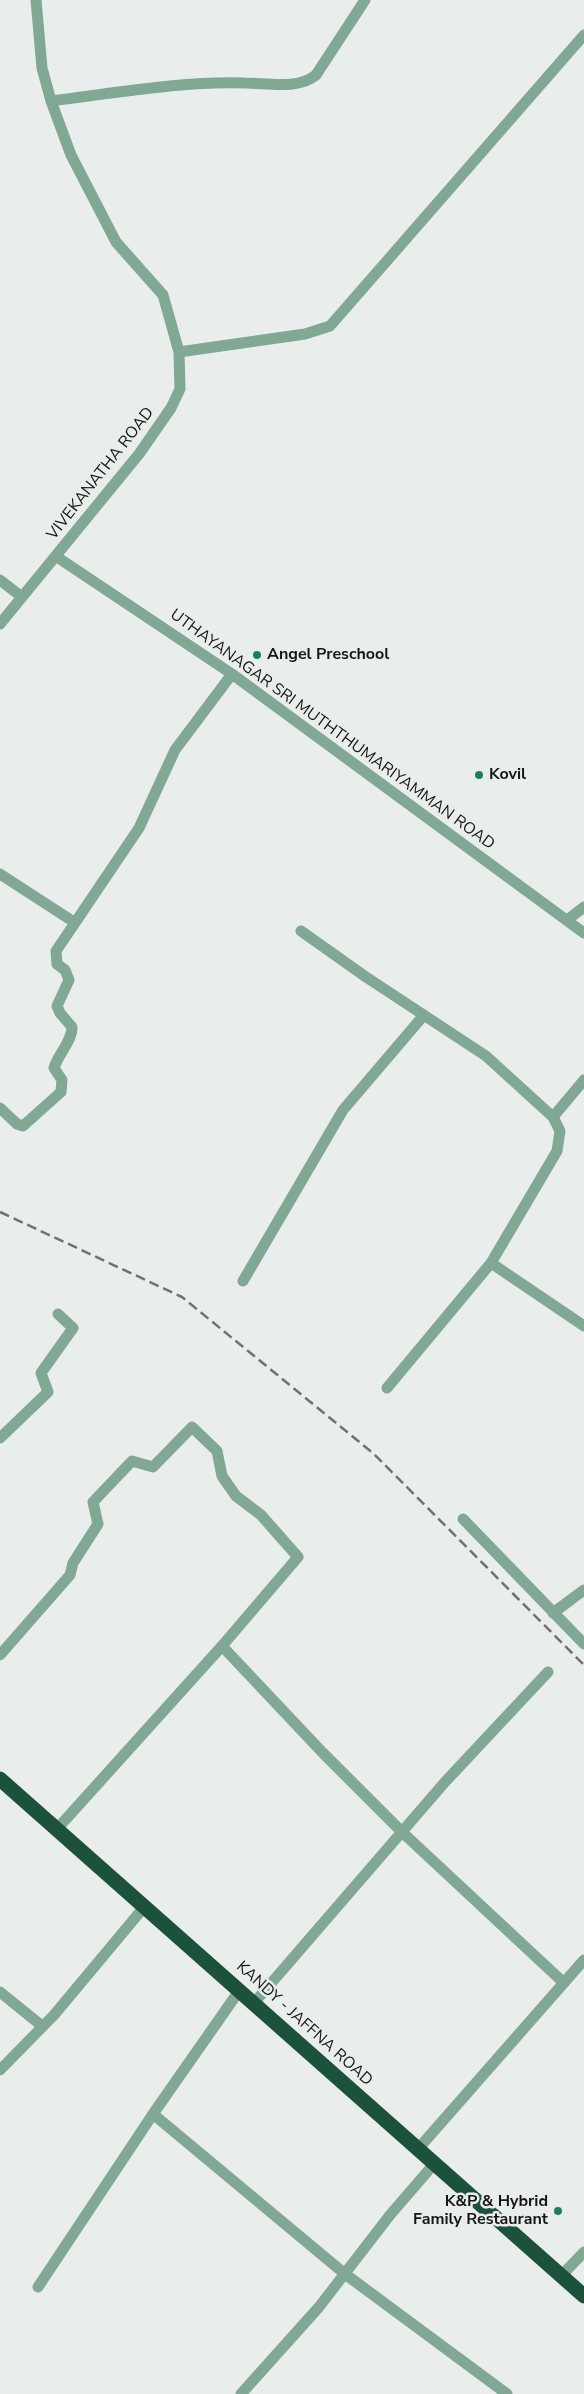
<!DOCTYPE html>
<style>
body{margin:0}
canvas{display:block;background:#e9edeb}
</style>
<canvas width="584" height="2394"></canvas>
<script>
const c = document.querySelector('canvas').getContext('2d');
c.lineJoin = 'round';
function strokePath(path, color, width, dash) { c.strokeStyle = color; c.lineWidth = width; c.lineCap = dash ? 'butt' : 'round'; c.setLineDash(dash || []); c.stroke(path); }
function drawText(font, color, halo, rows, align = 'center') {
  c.font = font + ' "Nunito Sans",sans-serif'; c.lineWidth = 5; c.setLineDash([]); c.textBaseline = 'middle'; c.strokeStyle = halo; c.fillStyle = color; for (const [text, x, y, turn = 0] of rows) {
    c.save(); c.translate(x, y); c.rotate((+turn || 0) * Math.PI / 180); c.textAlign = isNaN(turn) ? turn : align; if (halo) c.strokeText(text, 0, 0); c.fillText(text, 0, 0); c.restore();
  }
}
strokePath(new Path2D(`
 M 51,101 C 116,93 180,81 245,83 C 267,83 298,90 316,75 L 365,0
 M 179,352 L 305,334 L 330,326 L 584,35
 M 57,557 L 232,674 L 584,933
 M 0,580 L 22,597
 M 0,624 L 139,454 L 171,408 L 180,389 L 179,352 L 163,295 L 116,242 L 71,155 L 51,101 L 42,68 L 36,0
 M 0,874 L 74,922
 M 567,920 L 584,907
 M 301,931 L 366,977 L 486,1056 L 553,1117 L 560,1131 L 557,1151 L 491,1263 L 387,1388
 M 0,1108 L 17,1124 L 23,1126 L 61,1092 L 62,1080 L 54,1068 C 58,1054 72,1042 72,1027 L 60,1013 L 57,1006 L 69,980 L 65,970 L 57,964 L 56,951 L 139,828 L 175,750 L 232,674
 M 553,1117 L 584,1080
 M 491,1263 L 584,1326
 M 243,1281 L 343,1110 L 424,1015
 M 0,1438 L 48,1392 L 41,1373 L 73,1328 L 58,1314
 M 463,1519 L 584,1644
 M 553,1613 L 584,1590
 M 222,1646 L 322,1752 L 402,1832 L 564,1983
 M 0,1655 L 70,1575 L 73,1563 L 98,1524 L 93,1502 L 132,1461 L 153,1467 L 192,1427 L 217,1451 L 222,1476 L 236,1496 L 261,1515 L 298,1557 L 222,1646 L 57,1829
 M 0,1992 L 42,2026
 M 254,2003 L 445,1782 L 548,1672
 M 0,2070 L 54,2015 L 145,1906
 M 153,2114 L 345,2274 L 507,2394
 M 418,2149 L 584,1960
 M 561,2276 L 584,2252
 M 38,2287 L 153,2114 L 239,1991
 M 241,2394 L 319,2307 L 390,2215 L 434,2164`), '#81a895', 11);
strokePath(new Path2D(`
 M 0,1779 L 584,2296`), '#1c523c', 15);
strokePath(new Path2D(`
 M 0,1212 L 182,1297 L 374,1454 L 584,1665`), '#6f7271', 2.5, [10, 5]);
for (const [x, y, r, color] of [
 [257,655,5,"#1b825d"],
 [479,775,5,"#1b825d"],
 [558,2211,5,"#1b825d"]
]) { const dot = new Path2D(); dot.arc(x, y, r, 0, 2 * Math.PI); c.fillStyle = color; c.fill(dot); strokePath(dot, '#e9edeb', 2); }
drawText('16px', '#151616', '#e9edeb', [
 ["VIVEKANATHA ROAD",101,474,-52],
 ["UTHAYANAGAR SRI MUTHTHUMARIYAMMAN ROAD",332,730,36],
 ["KANDY - JAFFNA ROAD",304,2024,42]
]);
drawText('bold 16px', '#151616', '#e9edeb', [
 ["Angel Preschool",267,655],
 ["Kovil",489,775],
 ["K&P & Hybrid",548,2202,"right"],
 ["Family Restaurant",548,2220,"right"]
], 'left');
</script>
